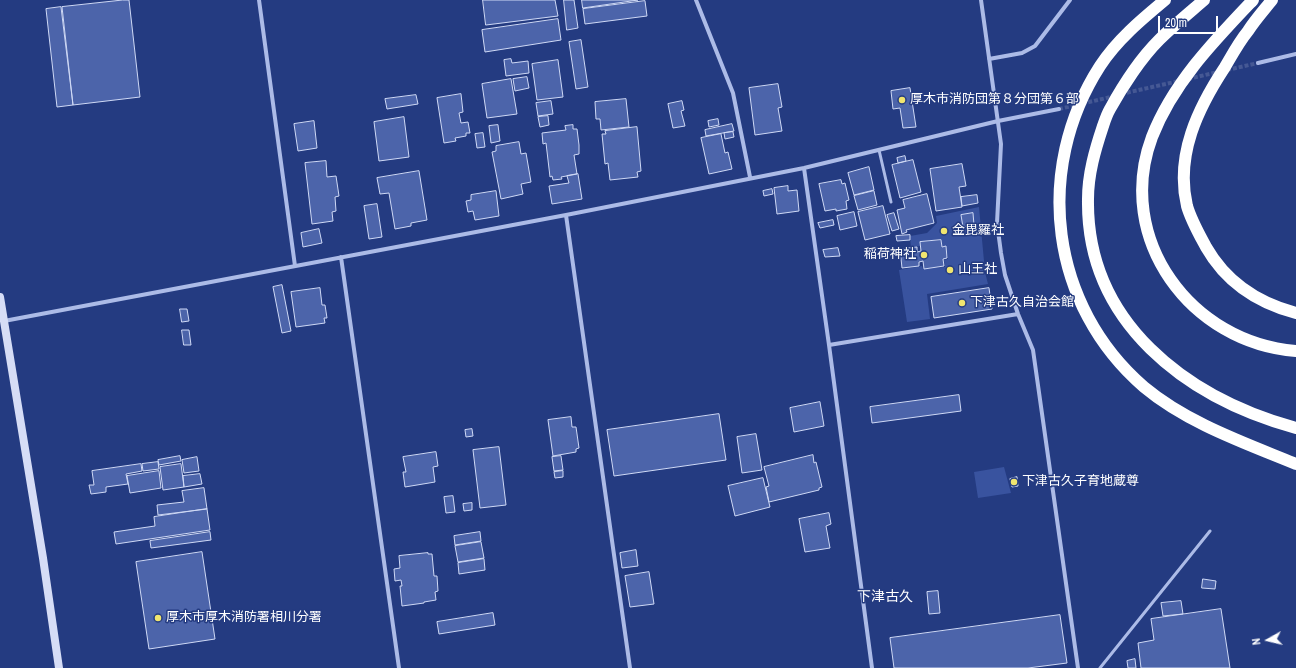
<!DOCTYPE html>
<meta charset="utf-8">
<style>
body{margin:0}
#map{position:relative;width:1296px;height:668px;overflow:hidden;background:#243b81;font-family:"Archivo Narrow",sans-serif}
canvas{display:block}
.north{position:absolute;left:1248px;top:620px;width:40px;height:40px;-webkit-text-stroke:3px #243b81;paint-order:stroke;rotate:262deg;font-size:11px;font-weight:700;line-height:16px;text-align:center;color:#fff}
.north::after{content:'';display:block;margin:auto;width:14px;height:18px;background:#fff;clip-path:polygon(50% 0,100% 100%,50% 72%,0 100%)}
.scale{position:absolute;left:1158px;top:16px;width:60px;height:18px;box-sizing:border-box;border:2px solid #fff;border-top:0;padding-left:5px;font-size:12px;line-height:14px;white-space:nowrap;color:#fff;-webkit-text-stroke:3px #243b81;paint-order:stroke}
</style>
<div id="map">
<canvas width="1296" height="668"></canvas>
<div class="north">N</div>
<div class="scale">20 m</div>
</div>
<script>
const c = document.querySelector('canvas').getContext('2d');
c.lineJoin = 'round';
function paint(path, color) { c.fillStyle = color; c.fill(path, 'evenodd'); }
function strokePath(path, color, width, dash) { c.strokeStyle = color; c.lineWidth = width; c.lineCap = dash ? 'butt' : 'round'; c.setLineDash(dash || []); c.stroke(path); }
function drawText(font, color, halo, rows, align = 'center') {
  c.font = font + ' "Archivo Narrow","Noto Sans JP",sans-serif'; c.lineWidth = 3; c.setLineDash([]); c.textBaseline = 'middle'; c.strokeStyle = halo; c.fillStyle = color; for (const [text, x, y, turn = 0] of rows) {
    c.save(); c.translate(x, y); c.rotate((+turn || 0) * Math.PI / 180); c.textAlign = isNaN(turn) ? turn : align; if (halo) c.strokeText(text, 0, 0); c.fillText(text, 0, 0); c.restore();
  }
}
paint(new Path2D(`
 M 979,207 L 985,272 L 988,284 L 927,294 L 930,319 L 907,322 L 899,270 L 922,266 L 923,269 L 945,267 L 944,260 L 948,259 L 946,246 L 942,246 L 941,239 L 920,242 L 920,246 L 911,248 L 910,236 L 927,233 L 937,223 L 936,216 Z
 M 1004,467 L 1011,493 L 978,498 L 974,472 Z`), '#39539f');
const building = new Path2D(`
 M 123,0 L 129,0 L 140,97 L 73,105 L 62,7 Z
 M 483,0 L 555,0 L 558,16 L 486,25 Z
 M 564,0 L 574,0 L 578,28 L 567,30 Z
 M 582,0 L 638,0 L 583,8 Z
 M 645,1 L 647,16 L 585,24 L 583,9 Z
 M 61,7 L 73,105 L 57,107 L 46,9 Z
 M 558,19 L 561,40 L 485,52 L 482,30 Z
 M 581,40 L 588,87 L 576,89 L 569,42 Z
 M 511,59 L 512,63 L 528,61 L 529,73 L 506,76 L 504,60 Z
 M 558,60 L 563,97 L 537,100 L 532,64 Z
 M 527,77 L 529,88 L 515,91 L 513,79 Z
 M 511,79 L 517,114 L 487,118 L 482,84 Z
 M 778,84 L 782,107 L 778,108 L 782,131 L 755,135 L 749,88 Z
 M 910,88 L 916,127 L 903,128 L 900,108 L 893,109 L 891,91 Z
 M 461,94 L 463,112 L 459,113 L 461,123 L 468,122 L 470,133 L 466,133 L 466,136 L 455,138 L 456,141 L 444,143 L 437,98 Z
 M 416,95 L 418,104 L 387,109 L 385,99 Z
 M 626,99 L 629,127 L 601,130 L 600,119 L 596,119 L 595,102 Z
 M 551,101 L 553,114 L 538,116 L 536,103 Z
 M 682,101 L 684,110 L 681,111 L 685,126 L 673,128 L 668,104 Z
 M 548,116 L 549,125 L 540,127 L 538,117 Z
 M 404,117 L 409,157 L 379,161 L 374,122 Z
 M 718,119 L 719,125 L 709,127 L 708,121 Z
 M 314,121 L 317,148 L 298,151 L 294,124 Z
 M 732,124 L 734,131 L 706,136 L 705,130 Z
 M 498,125 L 500,141 L 491,143 L 489,126 Z
 M 573,125 L 573,129 L 577,129 L 579,145 L 579,154 L 574,155 L 577,174 L 561,177 L 562,179 L 553,180 L 552,176 L 550,177 L 546,143 L 543,144 L 542,133 L 566,130 L 565,126 Z
 M 637,127 L 641,171 L 637,172 L 638,177 L 610,180 L 608,163 L 605,164 L 602,134 L 606,134 L 605,131 Z
 M 733,132 L 734,137 L 725,139 L 724,133 Z
 M 483,133 L 485,147 L 477,148 L 475,134 Z
 M 721,134 L 725,153 L 728,152 L 732,169 L 709,174 L 701,138 Z
 M 519,142 L 521,154 L 526,153 L 531,182 L 521,184 L 523,194 L 501,199 L 492,152 L 496,151 L 496,146 Z
 M 905,156 L 906,161 L 898,163 L 897,158 Z
 M 913,160 L 921,192 L 900,198 L 892,165 Z
 M 326,161 L 327,177 L 336,176 L 339,196 L 335,197 L 336,211 L 332,212 L 333,221 L 312,224 L 305,163 Z
 M 962,164 L 966,186 L 959,187 L 962,207 L 936,211 L 930,169 Z
 M 869,167 L 874,190 L 854,195 L 848,173 Z
 M 419,171 L 427,220 L 411,223 L 411,226 L 395,229 L 389,193 L 380,194 L 377,178 Z
 M 578,174 L 582,199 L 552,204 L 549,186 L 569,183 L 567,176 Z
 M 841,180 L 842,184 L 845,183 L 849,200 L 846,201 L 847,209 L 836,211 L 836,209 L 825,211 L 819,184 Z
 M 788,186 L 788,191 L 797,190 L 799,211 L 777,214 L 774,188 Z
 M 772,189 L 773,194 L 764,196 L 763,191 Z
 M 496,191 L 499,216 L 475,220 L 473,211 L 468,212 L 466,201 L 471,200 L 471,195 Z
 M 874,191 L 877,205 L 858,210 L 854,196 Z
 M 927,194 L 934,223 L 906,230 L 907,232 L 902,234 L 897,210 L 905,208 L 903,200 Z
 M 977,195 L 978,203 L 962,206 L 961,197 Z
 M 377,204 L 382,237 L 369,239 L 364,206 Z
 M 883,206 L 890,234 L 865,240 L 858,212 Z
 M 854,212 L 857,226 L 840,230 L 837,216 Z
 M 894,213 L 899,229 L 892,231 L 887,215 Z
 M 973,213 L 974,225 L 963,227 L 961,215 Z
 M 833,220 L 834,225 L 820,228 L 818,223 Z
 M 319,229 L 322,243 L 303,247 L 301,233 Z
 M 910,235 L 910,240 L 897,241 L 896,236 Z
 M 941,240 L 942,247 L 946,246 L 947,258 L 943,259 L 944,266 L 924,269 L 923,261 L 919,262 L 919,266 L 902,268 L 900,249 L 917,247 L 917,252 L 921,251 L 920,242 Z
 M 838,248 L 840,256 L 825,257 L 823,250 Z
 M 282,285 L 291,331 L 282,333 L 273,287 Z
 M 320,288 L 322,305 L 325,305 L 327,318 L 324,318 L 325,323 L 296,327 L 291,292 Z
 M 989,288 L 992,309 L 934,318 L 931,297 Z
 M 180,309 L 187,309 L 189,321 L 182,322 Z
 M 182,330 L 189,330 L 191,345 L 184,345 Z
 M 959,395 L 961,411 L 872,423 L 870,407 Z
 M 820,402 L 824,426 L 794,432 L 790,408 Z
 M 719,414 L 726,460 L 614,476 L 607,430 Z
 M 571,417 L 572,427 L 576,427 L 579,448 L 576,449 L 576,452 L 553,456 L 548,420 Z
 M 472,429 L 473,436 L 466,437 L 465,430 Z
 M 756,434 L 762,470 L 742,473 L 737,437 Z
 M 499,447 L 506,505 L 480,508 L 473,450 Z
 M 436,452 L 438,466 L 433,467 L 435,482 L 405,487 L 403,472 L 406,472 L 403,457 Z
 M 813,455 L 814,463 L 816,462 L 822,487 L 819,488 L 819,490 L 769,502 L 766,487 L 769,486 L 764,467 Z
 M 180,456 L 181,461 L 159,465 L 158,460 Z
 M 561,456 L 563,470 L 554,471 L 552,457 Z
 M 197,457 L 199,471 L 184,473 L 182,460 Z
 M 158,462 L 159,469 L 143,471 L 142,464 Z
 M 141,464 L 142,471 L 126,474 L 128,484 L 106,487 L 106,492 L 91,494 L 89,485 L 94,485 L 92,471 Z
 M 181,464 L 184,487 L 163,490 L 160,467 Z
 M 159,471 L 161,488 L 130,493 L 127,476 Z
 M 563,471 L 563,477 L 555,478 L 554,472 Z
 M 200,474 L 202,484 L 184,487 L 183,476 Z
 M 1017,477 L 1018,486 L 1012,487 L 1010,479 Z
 M 763,478 L 770,507 L 735,516 L 728,486 Z
 M 204,488 L 207,509 L 158,515 L 157,505 L 184,502 L 182,491 Z
 M 453,496 L 455,512 L 446,513 L 444,497 Z
 M 472,503 L 472,510 L 464,511 L 463,504 Z
 M 207,509 L 210,530 L 116,544 L 114,532 L 155,526 L 154,517 Z
 M 829,513 L 831,524 L 826,526 L 830,548 L 805,552 L 799,519 Z
 M 210,532 L 211,540 L 151,548 L 150,541 Z
 M 480,532 L 481,541 L 455,545 L 454,536 Z
 M 481,542 L 484,558 L 458,562 L 455,546 Z
 M 636,550 L 638,566 L 622,568 L 620,553 Z
 M 202,552 L 215,639 L 149,649 L 136,562 Z
 M 428,553 L 428,554 L 432,554 L 434,576 L 437,576 L 438,591 L 435,592 L 436,600 L 424,602 L 424,603 L 402,606 L 400,586 L 402,586 L 401,580 L 395,581 L 394,569 L 400,568 L 399,556 Z
 M 484,559 L 485,570 L 459,574 L 458,563 Z
 M 649,572 L 654,604 L 630,607 L 625,576 Z
 M 1203,579 L 1216,581 L 1215,589 L 1202,588 Z
 M 938,591 L 940,613 L 929,614 L 927,592 Z
 M 1181,601 L 1183,614 L 1163,616 L 1161,603 Z
 M 1221,609 L 1230,668 L 1141,668 L 1138,643 L 1154,640 L 1151,619 Z
 M 493,613 L 495,625 L 439,634 L 437,622 Z
 M 1060,615 L 1067,663 L 1028,668 L 894,668 L 890,638 Z
 M 1135,659 L 1136,668 L 1128,668 L 1127,661 Z`);
paint(building, '#4c64aa');
strokePath(building, '#cfd9f5', 1);
strokePath(new Path2D(`
 M 1227,70 L 1258,63
 M 1188,79 L 1218,72
 M 1121,94 L 1179,81
 M 1059,109 L 1115,96`), '#455894', 4, [4, 2]);
strokePath(new Path2D(`
 M 879,150 L 891,202
 M 1100,668 L 1210,531`), '#acbbe7', 3);
strokePath(new Path2D(`
 M 259,0 L 295,266
 M 696,0 L 733,93 L 750,177
 M 981,0 L 1001,144 L 997,223 L 1001,253 L 1005,275 L 1018,314 L 1033,350 L 1078,668
 M 989,59 L 1022,53 L 1035,46 L 1070,0
 M 1258,63 L 1296,54
 M 804,168 L 829,345 L 872,668
 M 566,215 L 630,668
 M 341,257 L 399,668
 M 4,321 L 566,215 L 804,168 L 998,121 L 1059,109
 M 829,345 L 1018,314`), '#acbbe7', 4);
strokePath(new Path2D(`
 M 0,297 L 43,558 L 59,668`), '#d6ddf6', 8);
strokePath(new Path2D(`
 M 1165,0 C 1141,20 1117,40 1100,66 C 1033,170 1050,306 1144,387 C 1187,423 1245,443 1296,464
 M 1204,0 C 1189,13 1173,26 1159,40 C 1141,58 1122,87 1110,109 C 1107,114 1105,120 1103,126 C 1095,150 1088,174 1088,199 C 1086,323 1187,398 1296,428
 M 1253,0 C 1214,41 1173,83 1152,137 C 1114,239 1191,343 1296,351
 M 1272,0 C 1264,10 1255,20 1248,31 C 1239,42 1232,55 1225,67 C 1198,108 1175,155 1187,206 C 1191,220 1199,234 1206,247 C 1226,282 1258,303 1296,313`), '#fff', 12);
for (const [x, y, r, color] of [
 [902,100,4,"#f1e56f"],
 [944,231,4,"#f1e56f"],
 [924,255,4,"#f1e56f"],
 [950,270,4,"#f1e56f"],
 [962,303,4,"#f1e56f"],
 [1014,482,4,"#f1e56f"],
 [158,618,4,"#f1e56f"]
]) { const dot = new Path2D(); dot.arc(x, y, r, 0, 2 * Math.PI); c.fillStyle = color; c.fill(dot); strokePath(dot, '#243b81', 1.5); }
drawText('13px', '#fff', '#243b81', [
 ["厚木市消防団第８分団第６部",910,100],
 ["金毘羅社",952,231],
 ["稲荷神社",916,255,"right"],
 ["山王社",958,270],
 ["下津古久自治会館",970,303],
 ["下津古久子育地蔵尊",1022,482],
 ["厚木市厚木消防署相川分署",166,618]
], 'left');
drawText('14px', '#fff', '#243b81', [
 ["下津古久",885,597]
]);
</script>
